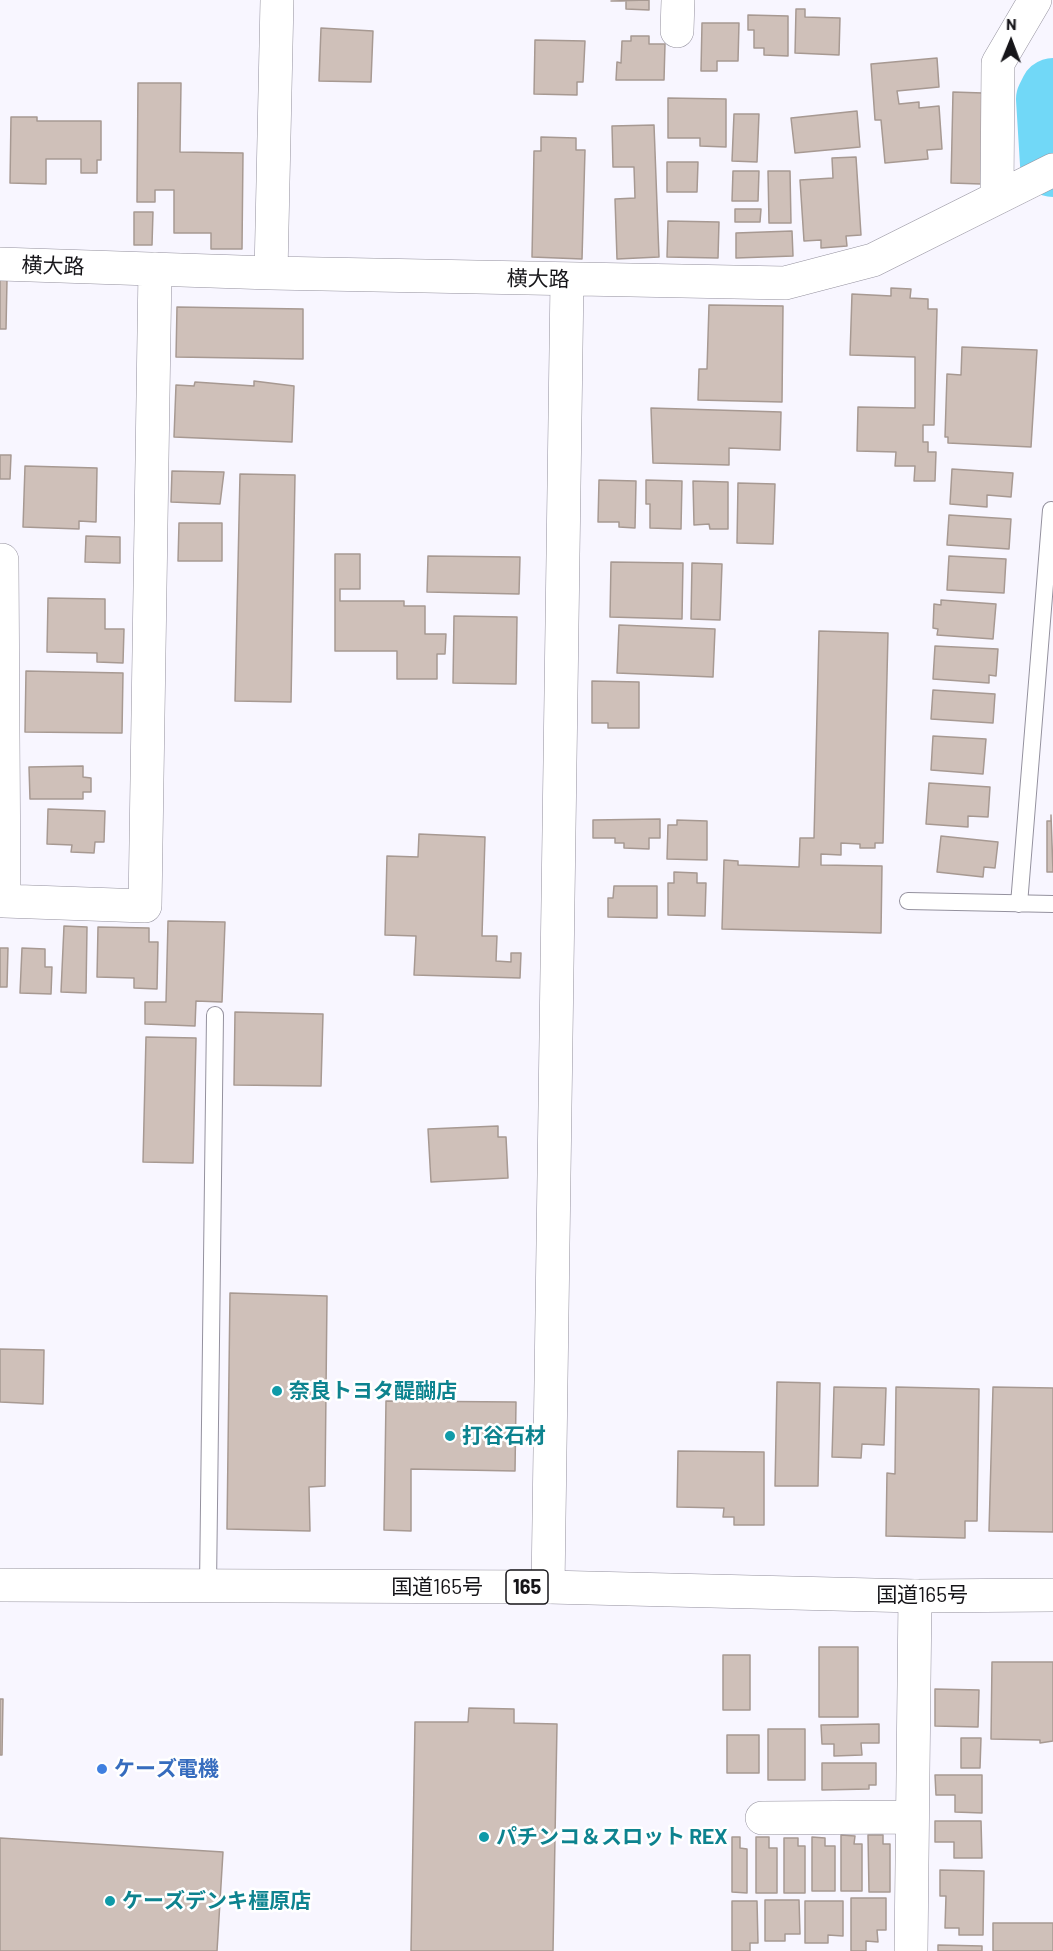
<!DOCTYPE html>
<meta charset="utf-8">
<style>
body{margin:0}
#map{position:relative;width:1053px;height:1951px;overflow:hidden;background:#f8f6ff;font-family:Barlow,sans-serif}
canvas{display:block}
.north{position:absolute;left:981px;top:12px;width:60px;height:60px;-webkit-text-stroke:4px #fff;paint-order:stroke;rotate:1deg;font-size:16px;font-weight:700;line-height:24px;text-align:center;color:#161519}
.north::after{content:'';display:block;margin:auto;width:21px;height:27px;background:#161519;clip-path:polygon(50% 0,100% 100%,50% 72%,0 100%)}
</style>
<div id="map">
<canvas width="1053" height="1951"></canvas>
<div class="north">N</div>
</div>
<script>
const c = document.querySelector('canvas').getContext('2d');
c.lineJoin = 'round';
function strokePath(path, color, width, dash) { c.strokeStyle = color; c.lineWidth = width; c.lineCap = dash ? 'butt' : 'round'; c.setLineDash(dash || []); c.stroke(path); }
function paint(path, color) { c.fillStyle = color; c.fill(path, 'evenodd'); }
function drawText(font, color, halo, rows, align = 'center') {
  c.font = font + ' Barlow,"Noto Sans JP",sans-serif'; c.lineWidth = 5; c.setLineDash([]); c.textBaseline = 'middle'; c.strokeStyle = halo; c.fillStyle = color; for (const [text, x, y, turn = 0] of rows) {
    c.save(); c.translate(x, y); c.rotate((+turn || 0) * Math.PI / 180); c.textAlign = isNaN(turn) ? turn : align; if (halo) c.strokeText(text, 0, 0); c.fillText(text, 0, 0); c.restore();
  }
}
strokePath(new Path2D(`
 M 1053,91 L 1049,99 L 1053,164`), '#71d8f7', 66);
const building = new Path2D(`
 M 649,0 L 649,10 L 626,9 L 626,1 L 611,1 Z
 M 796,9 L 805,9 L 805,17 L 840,18 L 839,55 L 795,53 Z
 M 748,15 L 788,16 L 788,56 L 764,55 L 764,48 L 754,48 L 754,30 L 748,30 Z
 M 702,23 L 739,23 L 738,61 L 717,61 L 717,71 L 701,71 Z
 M 321,28 L 373,31 L 371,82 L 319,81 Z
 M 631,36 L 649,36 L 649,44 L 665,44 L 664,80 L 616,80 L 617,62 L 621,63 L 622,41 L 631,41 Z
 M 535,40 L 585,41 L 583,82 L 577,82 L 577,95 L 534,94 Z
 M 937,58 L 939,87 L 897,91 L 899,104 L 919,102 L 919,108 L 939,106 L 942,149 L 927,150 L 928,159 L 885,163 L 881,120 L 875,120 L 871,64 Z
 M 138,83 L 181,83 L 180,152 L 243,153 L 242,249 L 211,249 L 211,233 L 174,233 L 174,190 L 155,190 L 155,202 L 137,202 Z
 M 953,92 L 983,93 L 981,184 L 951,183 Z
 M 668,98 L 726,99 L 726,147 L 700,146 L 700,138 L 668,138 Z
 M 857,111 L 860,147 L 795,153 L 791,118 Z
 M 734,114 L 759,114 L 757,162 L 732,161 Z
 M 11,117 L 37,117 L 37,121 L 101,121 L 101,160 L 97,160 L 97,173 L 81,173 L 81,159 L 46,159 L 46,184 L 10,183 Z
 M 654,125 L 659,257 L 617,259 L 615,199 L 635,198 L 634,167 L 613,167 L 612,126 Z
 M 541,137 L 576,138 L 576,150 L 585,150 L 582,259 L 532,257 L 534,151 L 541,151 Z
 M 856,157 L 861,235 L 846,236 L 847,246 L 821,248 L 821,240 L 804,241 L 800,180 L 833,178 L 832,158 Z
 M 667,162 L 698,162 L 697,192 L 667,192 Z
 M 733,171 L 759,171 L 758,201 L 732,201 Z
 M 768,171 L 790,171 L 791,223 L 769,223 Z
 M 735,209 L 761,209 L 760,222 L 735,222 Z
 M 134,212 L 153,212 L 152,245 L 134,245 Z
 M 668,221 L 719,222 L 718,258 L 667,257 Z
 M 792,231 L 793,256 L 736,258 L 736,233 Z
 M 0,279 L 7,280 L 6,329 L 0,329 Z
 M 891,288 L 911,289 L 910,298 L 928,299 L 928,309 L 937,309 L 934,425 L 923,425 L 923,442 L 928,442 L 928,452 L 936,452 L 935,481 L 914,481 L 915,466 L 895,466 L 896,452 L 857,451 L 858,407 L 915,408 L 915,357 L 850,355 L 852,294 L 891,296 Z
 M 709,305 L 783,306 L 782,402 L 698,400 L 699,369 L 707,369 Z
 M 177,307 L 303,309 L 303,359 L 176,357 Z
 M 962,347 L 1037,350 L 1031,447 L 948,443 L 948,437 L 945,437 L 947,374 L 961,375 Z
 M 254,381 L 294,386 L 292,442 L 174,437 L 176,385 L 194,386 L 195,382 L 254,386 Z
 M 651,408 L 781,412 L 780,450 L 729,448 L 729,465 L 653,463 Z
 M 0,455 L 11,455 L 10,479 L 0,479 Z
 M 25,466 L 97,468 L 96,522 L 79,521 L 79,529 L 23,527 Z
 M 952,469 L 1013,473 L 1011,497 L 987,495 L 987,507 L 950,504 Z
 M 172,471 L 224,472 L 220,504 L 171,502 Z
 M 240,474 L 295,475 L 291,702 L 235,701 Z
 M 599,480 L 636,481 L 635,528 L 619,527 L 619,522 L 598,522 Z
 M 646,480 L 682,481 L 681,529 L 650,528 L 650,504 L 646,504 Z
 M 693,481 L 728,482 L 728,529 L 710,529 L 709,524 L 694,525 Z
 M 738,483 L 775,484 L 773,544 L 737,543 Z
 M 949,515 L 1011,519 L 1009,549 L 947,545 Z
 M 179,523 L 222,523 L 222,561 L 178,561 Z
 M 86,536 L 120,537 L 120,563 L 85,562 Z
 M 335,554 L 360,554 L 360,589 L 340,589 L 340,601 L 404,601 L 404,606 L 425,606 L 425,634 L 446,634 L 445,654 L 437,654 L 437,679 L 397,679 L 397,651 L 335,651 Z
 M 428,556 L 520,557 L 519,594 L 427,592 Z
 M 949,556 L 1006,559 L 1004,593 L 947,590 Z
 M 611,562 L 683,563 L 682,619 L 610,617 Z
 M 692,563 L 722,564 L 720,620 L 691,619 Z
 M 48,598 L 105,599 L 105,629 L 124,629 L 123,663 L 97,662 L 97,653 L 47,652 Z
 M 941,600 L 996,604 L 993,639 L 937,635 L 938,629 L 933,628 L 934,604 L 941,605 Z
 M 454,616 L 517,617 L 516,684 L 453,683 Z
 M 619,625 L 715,629 L 713,677 L 617,673 Z
 M 819,631 L 888,633 L 883,843 L 875,843 L 875,848 L 860,848 L 860,844 L 841,843 L 841,855 L 821,854 L 821,865 L 882,866 L 881,933 L 722,929 L 724,860 L 738,861 L 738,865 L 799,867 L 800,838 L 814,838 Z
 M 935,646 L 998,649 L 996,676 L 989,675 L 989,683 L 933,679 Z
 M 26,671 L 123,673 L 122,733 L 25,732 Z
 M 592,681 L 639,682 L 639,728 L 608,728 L 608,723 L 592,723 Z
 M 933,690 L 995,694 L 993,723 L 931,719 Z
 M 933,736 L 986,739 L 983,774 L 931,770 Z
 M 83,766 L 83,777 L 91,778 L 91,792 L 83,792 L 83,799 L 30,799 L 29,767 Z
 M 929,783 L 990,787 L 988,817 L 968,816 L 968,827 L 926,824 Z
 M 48,809 L 105,811 L 104,842 L 95,842 L 94,853 L 71,852 L 72,845 L 47,844 Z
 M 1051,815 L 1053,872 L 1047,872 L 1047,821 L 1051,821 Z
 M 660,819 L 660,838 L 649,838 L 649,849 L 624,848 L 624,843 L 615,843 L 615,838 L 593,838 L 593,820 Z
 M 677,820 L 707,821 L 707,860 L 667,859 L 668,825 L 677,825 Z
 M 419,834 L 485,837 L 482,936 L 497,936 L 496,961 L 511,962 L 511,953 L 521,953 L 520,978 L 414,975 L 416,936 L 385,935 L 387,856 L 418,857 Z
 M 941,836 L 998,842 L 995,868 L 984,867 L 983,877 L 937,872 Z
 M 674,872 L 697,873 L 697,883 L 706,883 L 705,916 L 668,915 L 668,883 L 674,883 Z
 M 614,886 L 657,886 L 657,918 L 608,917 L 608,898 L 613,898 Z
 M 168,921 L 225,922 L 222,1002 L 196,1001 L 195,1026 L 145,1024 L 145,1002 L 166,1002 Z
 M 64,926 L 87,927 L 86,993 L 61,992 Z
 M 98,927 L 149,928 L 149,942 L 158,942 L 157,989 L 134,988 L 134,978 L 97,977 Z
 M 0,948 L 8,948 L 7,987 L 0,987 Z
 M 22,948 L 45,949 L 45,967 L 52,967 L 51,994 L 20,993 Z
 M 235,1012 L 323,1014 L 321,1086 L 234,1085 Z
 M 146,1037 L 196,1038 L 193,1163 L 143,1162 Z
 M 498,1126 L 498,1137 L 506,1137 L 508,1178 L 431,1182 L 428,1129 Z
 M 230,1293 L 327,1296 L 325,1486 L 309,1487 L 310,1531 L 227,1529 Z
 M 0,1349 L 44,1350 L 43,1404 L 0,1402 Z
 M 777,1382 L 820,1383 L 818,1486 L 775,1486 Z
 M 834,1387 L 886,1388 L 884,1445 L 862,1444 L 861,1458 L 832,1457 Z
 M 896,1387 L 979,1389 L 977,1521 L 965,1521 L 965,1538 L 886,1536 L 887,1473 L 895,1474 Z
 M 993,1387 L 1053,1388 L 1053,1532 L 989,1531 Z
 M 386,1401 L 516,1402 L 515,1471 L 411,1469 L 411,1531 L 384,1530 Z
 M 678,1451 L 764,1452 L 764,1525 L 734,1525 L 734,1517 L 723,1517 L 724,1508 L 677,1507 Z
 M 819,1647 L 858,1647 L 858,1717 L 819,1717 Z
 M 723,1655 L 750,1655 L 750,1710 L 723,1710 Z
 M 992,1662 L 1053,1662 L 1053,1741 L 1040,1743 L 1040,1740 L 991,1739 Z
 M 935,1689 L 979,1690 L 978,1727 L 935,1726 Z
 M 0,1699 L 3,1699 L 2,1755 L 0,1755 Z
 M 469,1708 L 514,1709 L 514,1723 L 557,1724 L 553,1951 L 411,1951 L 415,1722 L 468,1722 Z
 M 879,1724 L 879,1743 L 861,1743 L 862,1755 L 834,1756 L 834,1744 L 822,1744 L 821,1725 Z
 M 768,1729 L 805,1729 L 805,1780 L 768,1780 Z
 M 727,1735 L 759,1735 L 759,1773 L 727,1773 Z
 M 961,1738 L 981,1738 L 980,1768 L 961,1768 Z
 M 822,1763 L 876,1763 L 876,1785 L 869,1785 L 869,1789 L 822,1790 Z
 M 935,1775 L 982,1775 L 982,1813 L 955,1812 L 955,1795 L 936,1795 Z
 M 935,1821 L 981,1821 L 982,1858 L 954,1858 L 954,1842 L 935,1842 Z
 M 841,1835 L 855,1836 L 854,1844 L 862,1844 L 862,1891 L 841,1891 Z
 M 868,1835 L 883,1835 L 883,1844 L 890,1844 L 890,1892 L 869,1892 Z
 M 732,1837 L 740,1837 L 740,1848 L 747,1849 L 747,1893 L 732,1892 Z
 M 756,1837 L 769,1837 L 769,1848 L 777,1848 L 777,1893 L 756,1893 Z
 M 812,1837 L 825,1838 L 825,1846 L 835,1846 L 835,1891 L 812,1891 Z
 M 0,1838 L 223,1852 L 217,1951 L 0,1951 Z
 M 784,1838 L 798,1838 L 798,1846 L 805,1846 L 805,1893 L 784,1893 Z
 M 940,1870 L 984,1871 L 983,1935 L 959,1935 L 959,1928 L 945,1928 L 946,1896 L 940,1896 Z
 M 851,1898 L 886,1898 L 886,1930 L 877,1930 L 878,1942 L 866,1941 L 866,1951 L 851,1951 Z
 M 765,1900 L 799,1900 L 800,1934 L 785,1934 L 785,1941 L 765,1941 Z
 M 732,1901 L 757,1901 L 758,1943 L 750,1943 L 750,1951 L 732,1951 Z
 M 805,1901 L 843,1901 L 843,1936 L 828,1935 L 828,1943 L 805,1943 Z
 M 993,1923 L 1053,1923 L 1053,1951 L 993,1951 Z
 M 938,1945 L 982,1946 L 982,1951 L 938,1951 Z`);
paint(building, '#cfc0b9');
strokePath(building, '#a79992', 1.5);
const service = new Path2D(`
 M 908,901 L 1053,904
 M 1019,904 L 1051,510
 M 208,1586 L 215,1015`);
const minor = new Path2D(`
 M 677,31 L 678,0
 M 997,198 L 998,63 L 1035,0
 M 0,264 L 271,273 L 785,283 L 873,260 L 1053,170
 M 271,273 L 277,0
 M 2,560 L 4,901 L 145,906 L 155,269
 M 548,1587 L 567,280
 M 762,1818 L 912,1817
 M 911,1951 L 915,1596`);
const trunk = new Path2D(`
 M 0,1585 L 548,1587 L 915,1596 L 1053,1595`);
strokePath(service, '#94919e', 18);
strokePath(minor, '#94919e', 34);
strokePath(trunk, '#94919e', 34);
strokePath(service, '#fff', 16);
strokePath(minor, '#fff', 33);
strokePath(trunk, '#fff', 33);
for (const [x, y, r, color] of [
 [277,1391,6,"#0f9aa8"],
 [450,1436,6,"#0f9aa8"],
 [102,1769,6,"#3f7fe0"],
 [484,1837,6,"#0f9aa8"],
 [110,1901,6,"#0f9aa8"]
]) { const dot = new Path2D(); dot.arc(x, y, r, 0, 2 * Math.PI); c.fillStyle = color; c.fill(dot); strokePath(dot, '#fff', 2); }
for (const [x, y, w] of [
 [527,1587,42]
]) { const box = new Path2D(); box.roundRect(x - w / 2, y - 17, w, 34, 4.5); c.fillStyle = '#fff'; c.fill(box); strokePath(box, '#161519', 1.5); }
drawText('bold 20px', '#161519', null, [
 ["165",527,1587]
]);
drawText('21px', '#161519', '#fff', [
 ["横大路",53,266,2],
 ["横大路",538,279,1],
 ["国道165号",437,1587],
 ["国道165号",922,1595]
]);
drawText('bold 21px', '#0d838f', '#fff', [
 ["奈良トヨタ醍醐店",289,1391],
 ["打谷石材",462,1436],
 ["パチンコ＆スロット REX",496,1837],
 ["ケーズデンキ橿原店",122,1901]
], 'left');
drawText('bold 21px', '#366cbe', '#fff', [
 ["ケーズ電機",114,1769]
], 'left');
</script>
